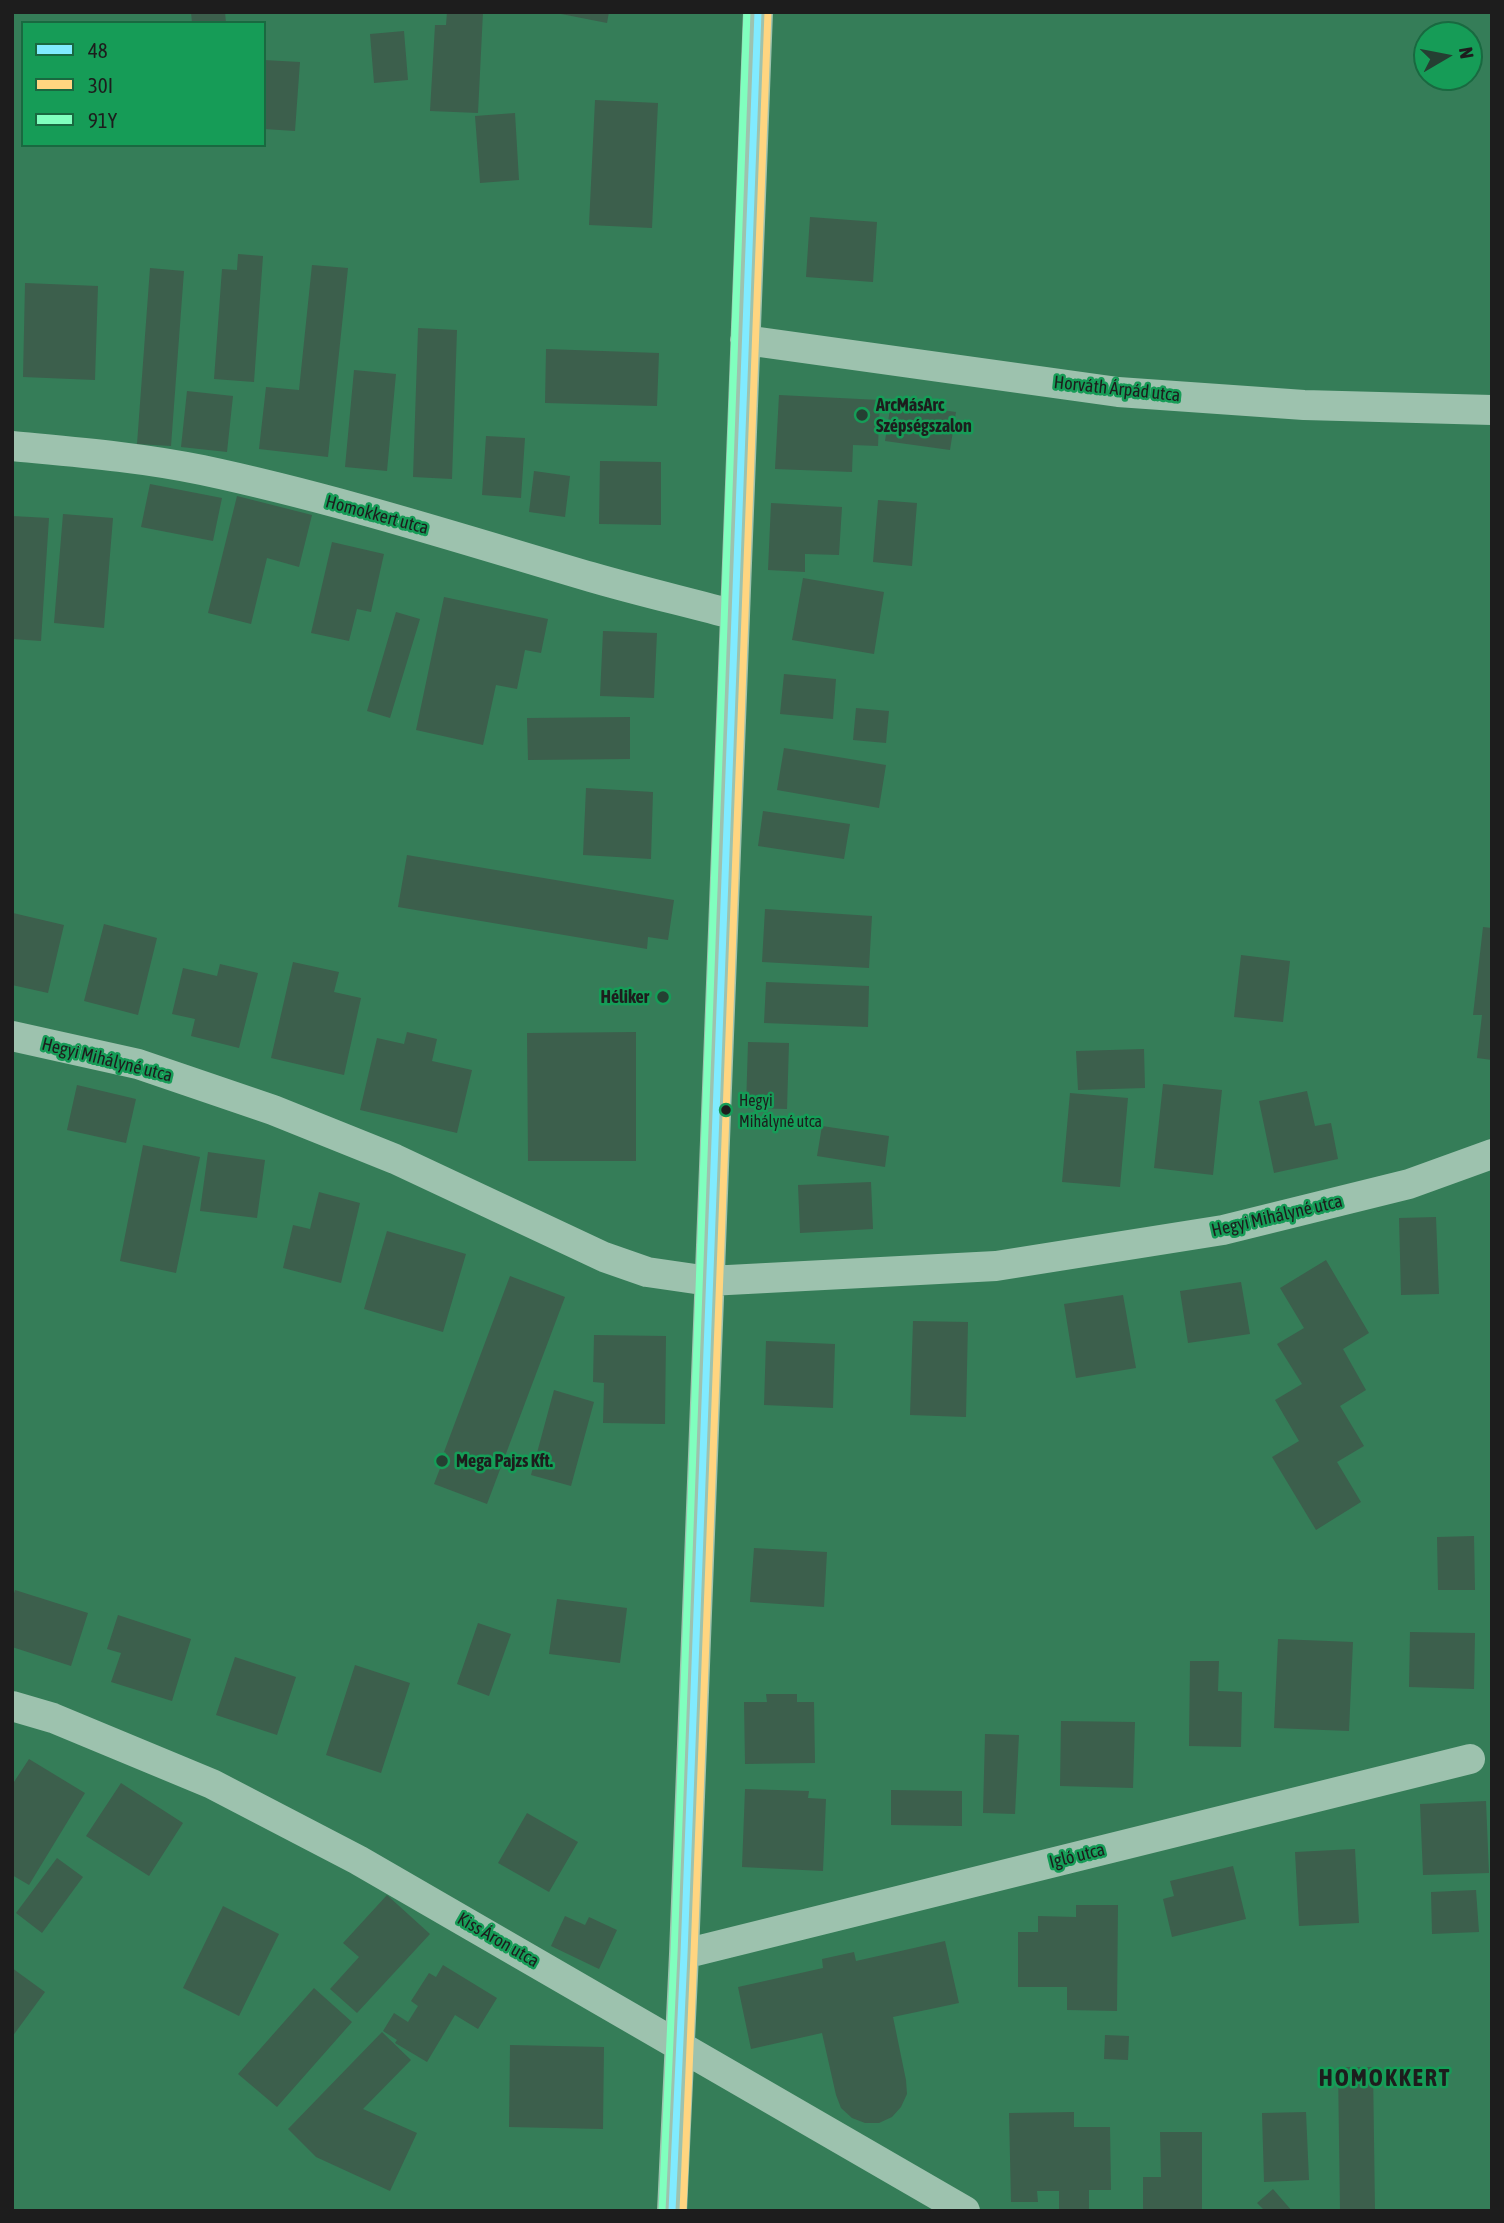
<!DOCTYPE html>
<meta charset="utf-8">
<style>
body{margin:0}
#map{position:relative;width:1504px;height:2223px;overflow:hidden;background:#357d58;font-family:"Asap Condensed",sans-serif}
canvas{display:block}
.frame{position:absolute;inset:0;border:14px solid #1d1d1d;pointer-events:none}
.legend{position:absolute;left:21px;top:21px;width:245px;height:126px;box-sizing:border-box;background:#169c57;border:2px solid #196940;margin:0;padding:9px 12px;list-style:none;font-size:21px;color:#1d1d1d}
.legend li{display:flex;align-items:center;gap:14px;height:35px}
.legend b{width:35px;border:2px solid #196940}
.north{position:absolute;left:1413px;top:21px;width:70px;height:70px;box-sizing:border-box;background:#169c57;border:2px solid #196940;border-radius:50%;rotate:80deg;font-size:19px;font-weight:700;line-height:28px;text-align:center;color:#1d1d1d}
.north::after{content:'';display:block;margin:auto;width:24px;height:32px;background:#253f32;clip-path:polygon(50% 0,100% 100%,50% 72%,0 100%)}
</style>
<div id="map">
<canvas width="1504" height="2223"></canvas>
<div class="frame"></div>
<ul class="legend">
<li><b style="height:9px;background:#80ebff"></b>48</li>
<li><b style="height:9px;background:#ffd580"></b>30I</li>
<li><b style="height:9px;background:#80ffbe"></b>91Y</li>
</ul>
<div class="north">N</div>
</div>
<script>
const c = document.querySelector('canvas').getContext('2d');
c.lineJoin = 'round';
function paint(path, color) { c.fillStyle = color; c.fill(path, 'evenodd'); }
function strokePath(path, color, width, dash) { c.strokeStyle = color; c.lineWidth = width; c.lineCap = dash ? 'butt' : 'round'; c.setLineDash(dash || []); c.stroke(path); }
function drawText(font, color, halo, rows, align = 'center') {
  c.font = font + ' "Asap Condensed",sans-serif'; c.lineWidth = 5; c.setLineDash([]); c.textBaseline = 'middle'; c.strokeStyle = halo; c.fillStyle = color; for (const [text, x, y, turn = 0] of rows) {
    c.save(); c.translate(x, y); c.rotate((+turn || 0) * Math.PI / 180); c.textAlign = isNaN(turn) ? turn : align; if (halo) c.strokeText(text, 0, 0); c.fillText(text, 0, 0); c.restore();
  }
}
paint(new Path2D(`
 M 191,12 L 225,12 L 226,23 L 192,23 Z
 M 447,12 L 483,12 L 478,113 L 430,111 L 435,25 L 446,25 Z
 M 551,12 L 609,12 L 607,23 Z
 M 404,31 L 408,80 L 374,83 L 370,34 Z
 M 264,60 L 300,62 L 295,131 L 264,129 Z
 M 595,100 L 658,103 L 652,228 L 589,225 Z
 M 515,113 L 519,180 L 480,183 L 475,116 Z
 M 810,217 L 877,222 L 873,282 L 806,277 Z
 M 238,254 L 263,256 L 254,382 L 214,379 L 222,269 L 237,270 Z
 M 312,265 L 348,268 L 328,457 L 259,449 L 266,387 L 299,390 Z
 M 150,268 L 184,271 L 171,446 L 137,444 Z
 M 25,283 L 98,286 L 95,380 L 23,377 Z
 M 418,328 L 457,330 L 452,479 L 413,477 Z
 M 546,349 L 659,353 L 657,406 L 545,403 Z
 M 354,370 L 396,374 L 387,471 L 345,467 Z
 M 187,391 L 233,396 L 227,452 L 181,447 Z
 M 779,395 L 880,400 L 878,446 L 853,445 L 852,472 L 775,469 Z
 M 891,403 L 956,412 L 950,450 L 885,441 Z
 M 486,436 L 525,438 L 521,498 L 482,495 Z
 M 600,461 L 661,462 L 661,525 L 599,524 Z
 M 534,471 L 570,476 L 565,517 L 529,512 Z
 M 150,484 L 222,498 L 213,541 L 141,527 Z
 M 237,496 L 312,515 L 299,567 L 267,558 L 251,624 L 208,613 Z
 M 878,500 L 917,503 L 912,566 L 873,562 Z
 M 771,503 L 842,507 L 839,555 L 805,554 L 805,572 L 768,570 Z
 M 63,514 L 113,518 L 104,628 L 54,623 Z
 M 12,516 L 49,518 L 41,641 L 12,639 Z
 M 332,542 L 384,554 L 371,612 L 357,609 L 349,641 L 311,633 Z
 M 803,578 L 884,592 L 874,654 L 792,640 Z
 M 444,597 L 548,619 L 541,653 L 525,650 L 517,689 L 496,685 L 483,745 L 416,730 Z
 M 396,612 L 420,619 L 390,718 L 367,711 Z
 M 603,631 L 657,633 L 654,698 L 600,696 Z
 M 784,674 L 836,679 L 833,719 L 780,714 Z
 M 856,708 L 889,711 L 886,743 L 853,740 Z
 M 630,717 L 630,759 L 528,760 L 527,718 Z
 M 784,748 L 886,765 L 879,808 L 777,790 Z
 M 586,788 L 653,792 L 651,859 L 583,855 Z
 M 763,811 L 850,824 L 844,859 L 758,846 Z
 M 407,855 L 674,900 L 668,940 L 648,937 L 647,949 L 398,907 Z
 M 765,909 L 872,916 L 869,968 L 762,962 Z
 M 13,913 L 64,925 L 48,993 L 12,985 Z
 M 104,924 L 157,938 L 138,1015 L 84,1001 Z
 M 1483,927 L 1492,928 L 1492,1060 L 1477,1058 L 1482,1015 L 1473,1015 Z
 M 1241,955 L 1290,961 L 1283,1022 L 1234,1017 Z
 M 293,962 L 339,972 L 334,992 L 361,998 L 344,1075 L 271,1058 Z
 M 220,964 L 258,973 L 239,1048 L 191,1036 L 195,1019 L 172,1014 L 183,968 L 217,976 Z
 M 766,982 L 869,986 L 868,1027 L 764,1023 Z
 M 407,1032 L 437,1039 L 432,1061 L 472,1070 L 457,1133 L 360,1110 L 377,1038 L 404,1044 Z
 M 636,1032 L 636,1161 L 528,1161 L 527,1033 Z
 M 748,1042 L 789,1043 L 787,1109 L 746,1108 Z
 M 1144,1049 L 1145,1088 L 1078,1090 L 1076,1051 Z
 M 1163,1084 L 1222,1090 L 1213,1175 L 1154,1168 Z
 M 77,1085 L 136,1099 L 126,1143 L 67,1130 Z
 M 1307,1091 L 1315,1126 L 1331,1123 L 1338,1159 L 1274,1173 L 1259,1101 Z
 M 1070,1093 L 1128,1098 L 1120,1187 L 1062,1182 Z
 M 822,1126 L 889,1136 L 885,1167 L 817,1156 Z
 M 143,1145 L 200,1157 L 176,1273 L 120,1261 Z
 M 208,1152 L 265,1160 L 257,1218 L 200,1211 Z
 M 871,1182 L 873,1229 L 800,1233 L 798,1185 Z
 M 319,1192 L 360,1203 L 341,1283 L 283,1268 L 293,1225 L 310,1229 Z
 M 1436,1217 L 1439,1294 L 1401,1295 L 1399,1218 Z
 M 387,1231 L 466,1254 L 443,1332 L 364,1309 Z
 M 1326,1260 L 1369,1333 L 1343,1349 L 1366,1390 L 1340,1406 L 1364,1446 L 1337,1462 L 1361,1502 L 1316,1530 L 1272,1457 L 1299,1441 L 1275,1400 L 1302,1384 L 1277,1344 L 1304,1328 L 1280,1288 Z
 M 510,1276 L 565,1297 L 487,1504 L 434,1484 L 446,1453 L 444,1452 Z
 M 1241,1282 L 1250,1334 L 1188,1343 L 1180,1291 Z
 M 1123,1295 L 1136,1368 L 1076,1378 L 1064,1304 Z
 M 913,1321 L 968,1322 L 966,1417 L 910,1415 Z
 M 594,1335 L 666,1336 L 665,1424 L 603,1423 L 604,1383 L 593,1382 Z
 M 766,1341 L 835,1344 L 833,1408 L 764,1405 Z
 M 554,1390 L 594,1402 L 571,1486 L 531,1475 Z
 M 1474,1536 L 1475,1590 L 1438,1590 L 1437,1537 Z
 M 754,1548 L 827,1552 L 824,1607 L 750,1602 Z
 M 15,1590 L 88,1613 L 71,1666 L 12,1647 L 12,1600 Z
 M 557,1599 L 627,1608 L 620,1663 L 549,1654 Z
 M 118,1615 L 191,1639 L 172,1701 L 111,1682 L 121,1653 L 107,1649 Z
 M 478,1623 L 511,1634 L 489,1696 L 457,1684 Z
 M 1410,1632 L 1475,1633 L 1474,1689 L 1409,1687 Z
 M 1278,1639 L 1353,1642 L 1349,1731 L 1274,1728 Z
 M 235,1657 L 296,1677 L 277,1735 L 216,1715 Z
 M 1190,1661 L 1219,1661 L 1218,1691 L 1242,1692 L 1241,1747 L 1189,1746 Z
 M 355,1665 L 410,1683 L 381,1773 L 326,1755 Z
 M 766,1694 L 797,1694 L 797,1702 L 814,1702 L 815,1763 L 745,1764 L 744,1702 L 767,1702 Z
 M 1061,1721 L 1135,1722 L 1133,1788 L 1060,1786 Z
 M 985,1734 L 1019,1735 L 1015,1814 L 983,1813 Z
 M 29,1759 L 85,1793 L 29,1885 L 12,1875 L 12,1785 Z
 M 121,1783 L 183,1823 L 149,1876 L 86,1836 Z
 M 745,1789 L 809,1791 L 808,1798 L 826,1799 L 823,1871 L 742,1867 Z
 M 891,1790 L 962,1791 L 962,1826 L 891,1825 Z
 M 1486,1801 L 1489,1873 L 1423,1875 L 1420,1804 Z
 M 527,1813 L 578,1842 L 549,1892 L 498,1863 Z
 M 1355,1849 L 1359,1923 L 1299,1926 L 1295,1852 Z
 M 57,1858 L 83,1877 L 42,1933 L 16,1913 Z
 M 1233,1866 L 1246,1919 L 1172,1937 L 1163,1899 L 1174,1896 L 1170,1881 Z
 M 1476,1890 L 1479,1932 L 1432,1934 L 1431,1892 Z
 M 387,1895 L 430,1934 L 357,2013 L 330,1989 L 359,1957 L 343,1943 Z
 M 1076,1905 L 1118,1905 L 1117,2011 L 1067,2010 L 1067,1987 L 1018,1987 L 1018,1932 L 1038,1932 L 1038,1916 L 1076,1917 Z
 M 223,1906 L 279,1934 L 239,2016 L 183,1988 Z
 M 565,1916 L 585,1925 L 589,1917 L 617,1930 L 599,1969 L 551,1946 Z
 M 945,1941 L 959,2003 L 893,2017 L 906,2080 L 907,2094 L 901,2107 L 892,2117 L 879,2123 L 865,2123 L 852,2118 L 841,2108 L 836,2095 L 822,2033 L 751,2049 L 738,1987 L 823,1968 L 822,1959 L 854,1952 L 856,1961 Z
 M 443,1965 L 497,1998 L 478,2029 L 455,2015 L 427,2062 L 395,2043 L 397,2040 L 383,2031 L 394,2013 L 408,2022 L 418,2006 L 411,2001 L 429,1973 L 436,1977 Z
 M 12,1968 L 45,1992 L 12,2037 Z
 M 314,1988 L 352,2022 L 277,2107 L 238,2074 Z
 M 382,2032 L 411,2060 L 363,2109 L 417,2133 L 390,2191 L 316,2157 L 288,2129 Z
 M 1105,2035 L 1129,2036 L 1128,2060 L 1104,2059 Z
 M 510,2045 L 604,2047 L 603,2129 L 509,2127 Z
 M 1338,2067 L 1373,2067 L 1375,2211 L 1340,2211 Z
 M 1074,2112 L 1074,2127 L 1110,2127 L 1111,2190 L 1089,2190 L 1089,2211 L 1059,2211 L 1059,2191 L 1037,2191 L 1038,2202 L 1011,2202 L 1009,2113 Z
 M 1306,2112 L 1309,2180 L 1264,2182 L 1262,2113 Z
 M 1160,2132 L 1202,2132 L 1202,2211 L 1143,2211 L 1143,2177 L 1161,2177 Z
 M 1273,2189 L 1292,2211 L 1265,2211 L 1257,2203 Z`), '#3c5f4c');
strokePath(new Path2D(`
 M 745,340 L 1118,392 L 1304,405 L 1492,410
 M 12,446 C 75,452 140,457 202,470 C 334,498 462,539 591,577 C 639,591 687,602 735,615
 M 12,1036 L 138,1064 L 273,1110 L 395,1159 L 604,1257 L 647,1272 L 709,1281 L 996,1266 L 1223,1230 L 1409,1184 L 1492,1154
 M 12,1706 L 53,1718 L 212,1784 L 358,1860 L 965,2211
 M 684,1954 L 1470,1759
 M 672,2211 L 684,1954 L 758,12`), '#9dc2ae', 30);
strokePath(new Path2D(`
 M 672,2211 L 684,1954 L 758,12`), '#80ebff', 7);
strokePath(new Path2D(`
 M 683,2211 L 694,1954 L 768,12`), '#ffd580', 7);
strokePath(new Path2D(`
 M 662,2211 L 674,1954 L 747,12`), '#80ffbe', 7);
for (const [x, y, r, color] of [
 [862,415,7,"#253f32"],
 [663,997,7,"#253f32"],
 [726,1110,6,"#1d1d1d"],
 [442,1461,7,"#253f32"]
]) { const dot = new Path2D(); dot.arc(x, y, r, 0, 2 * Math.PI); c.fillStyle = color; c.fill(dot); strokePath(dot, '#169c57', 2.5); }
drawText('16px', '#1d1d1d', '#169c57', [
 ["Hegyi",739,1101],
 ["Mihályné utca",739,1122]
], 'left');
drawText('18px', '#1d1d1d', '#169c57', [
 ["Horváth Árpád utca",1117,389,6],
 ["Homokkert utca",377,515,15],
 ["Hegyi Mihályné utca",107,1060,14],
 ["Hegyi Mihályné utca",1277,1216,-13],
 ["Igló utca",1077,1856,-14],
 ["Kiss Áron utca",498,1940,30]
]);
drawText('bold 18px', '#1d1d1d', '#169c57', [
 ["ArcMásArc",876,405],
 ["Szépségszalon",876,426],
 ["Héliker",649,997,"right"],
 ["Mega Pajzs Kft.",456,1461]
], 'left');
c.letterSpacing = '2px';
drawText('bold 24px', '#1d1d1d', '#169c57', [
 ["HOMOKKERT",1385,2078]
]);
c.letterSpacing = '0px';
</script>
